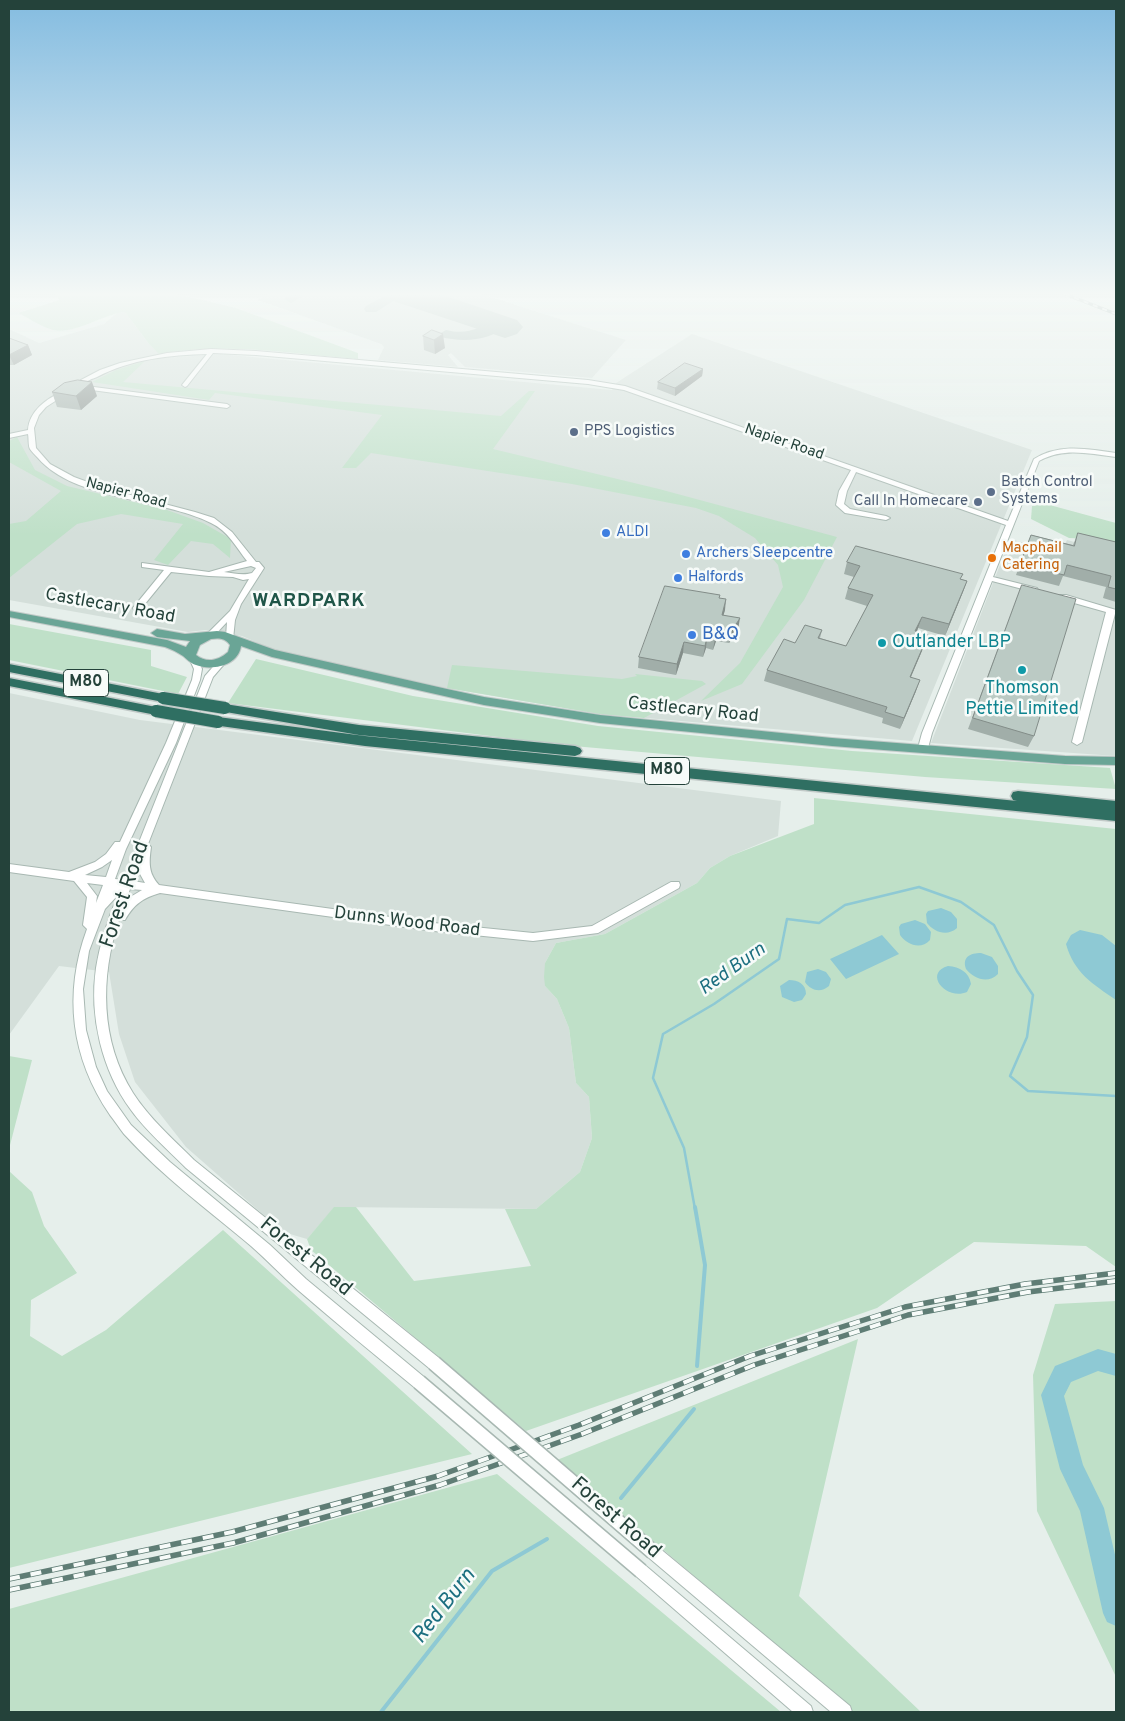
<!DOCTYPE html>
<style>
body{margin:0}
#map{position:relative;width:1125px;height:1721px;overflow:hidden;background:#e6efeb;font-family:Overpass,sans-serif}
canvas{display:block}
.frame{position:absolute;inset:0;border:10px solid #24423a;pointer-events:none}
</style>
<div id="map">
<canvas width="1125" height="1721"></canvas>
<div class="frame"></div>
</div>
<script>
const c = document.querySelector('canvas').getContext('2d');
c.lineJoin = 'round';
function paint(path, color) { c.fillStyle = color; c.fill(path, 'evenodd'); }
function strokePath(path, color, width, dash) { c.strokeStyle = color; c.lineWidth = width; c.lineCap = dash ? 'butt' : 'round'; c.setLineDash(dash || []); c.stroke(path); }
function drawText(font, color, halo, rows, align = 'center') {
  c.font = font + ' Overpass,sans-serif'; c.lineWidth = 5; c.setLineDash([]); c.textBaseline = 'middle'; c.strokeStyle = halo; c.fillStyle = color; for (const [text, x, y, turn = 0] of rows) {
    c.save(); c.translate(x, y); c.rotate((+turn || 0) * Math.PI / 180); c.textAlign = isNaN(turn) ? turn : align; if (halo) c.strokeText(text, 0, 0); c.fillText(text, 0, 0); c.restore();
  }
}
paint(new Path2D(`
 M 269,294 L 481,294 L 626,340 L 592,378 L 465,367 L 451,353 L 448,355 L 458,367 L 378,360 L 384,347 L 381,344 L 258,300 Z
 M 125,312 L 149,344 L 164,358 L 220,354 L 612,390 L 616,383 L 692,334 L 1032,450 L 912,741 L 600,714 L 447,688 L 274,650 L 242,636 L 205,630 L 188,632 L 9,600 L 9,329 L 39,343 L 104,324 L 117,313 Z
 M 1010,539 L 1061,553 L 1067,540 L 1116,553 L 1116,756 L 931,743 Z
 M 9,693 L 140,720 L 781,801 L 778,836 L 730,856 L 710,868 L 697,883 L 605,934 L 556,943 L 545,963 L 545,986 L 557,999 L 569,1028 L 576,1083 L 589,1097 L 592,1138 L 580,1172 L 536,1209 L 335,1207 L 307,1239 L 283,1232 L 186,1147 L 135,1082 L 119,1034 L 109,972 L 59,966 L 9,1035 Z`), '#d4dfda');
paint(new Path2D(`
 M 55,294 L 177,294 L 236,308 L 358,353 L 358,359 C 292,354 225,342 159,354 L 149,344 L 125,312 C 103,314 75,335 53,330 C 41,327 29,318 18,313 L 60,300 Z
 M 145,361 L 123,382 L 501,416 L 529,391 L 535,391 L 493,449 L 659,489 L 837,537 L 804,600 L 742,684 L 701,701 L 740,663 L 783,587 L 778,565 L 755,538 L 719,516 L 696,508 L 572,484 L 371,453 L 356,468 L 342,468 L 382,415 L 215,393 L 209,400 L 92,382 L 116,370 Z
 M 17,437 L 35,470 L 67,486 L 167,510 L 203,523 L 231,539 L 230,558 L 213,544 L 191,541 L 168,565 L 154,560 L 183,524 L 121,514 L 77,524 L 9,578 L 9,524 L 26,521 L 61,491 L 9,462 L 9,441 Z
 M 1046,504 L 1116,523 L 1116,546 L 1090,539 L 1069,538 L 1031,519 L 1032,506 Z
 M 9,624 L 151,650 L 151,666 L 187,677 L 178,694 L 9,660 Z
 M 256,659 L 413,696 L 598,726 L 852,751 L 1110,768 L 1116,789 L 925,777 L 562,745 L 228,703 Z
 M 452,665 L 622,679 L 637,676 L 635,674 L 702,681 L 706,684 L 644,718 L 600,714 L 447,688 Z
 M 814,798 L 1116,829 L 1116,1267 L 1086,1246 L 974,1242 L 877,1308 L 526,1431 L 311,1250 L 307,1239 L 334,1207 L 356,1207 L 414,1281 L 531,1266 L 505,1209 L 536,1209 L 580,1172 L 592,1138 L 589,1097 L 576,1083 L 569,1028 L 557,999 L 545,986 L 544,977 L 545,963 L 556,943 L 605,934 L 697,883 L 710,868 L 730,856 L 814,824 Z
 M 9,1056 L 32,1060 L 9,1149 Z
 M 9,1171 L 32,1192 L 44,1226 L 77,1273 L 31,1300 L 30,1336 L 62,1356 L 106,1330 L 223,1230 L 472,1454 L 9,1568 Z
 M 1116,1301 L 1116,1677 L 1037,1511 L 1033,1375 L 1055,1304 Z
 M 858,1339 L 799,1596 L 921,1712 L 849,1712 L 797,1663 L 557,1460 Z
 M 497,1474 L 781,1712 L 9,1712 L 9,1609 Z`), '#bfe0c8');
paint(new Path2D(`
 M 941,908 L 951,912 L 957,919 L 957,928 C 947,937 934,932 927,923 L 926,914 L 928,911 Z
 M 915,920 L 925,924 L 931,932 L 930,940 C 921,950 907,945 900,935 L 899,927 L 901,924 Z
 M 1080,930 L 1102,935 L 1116,946 L 1116,1000 C 1093,984 1074,973 1066,944 L 1071,935 Z
 M 882,935 L 899,954 L 846,979 L 830,959 Z
 M 981,953 L 992,957 L 998,966 L 998,974 C 988,984 974,979 966,969 C 962,957 970,953 981,953 Z
 M 948,966 C 960,967 969,972 971,984 L 967,992 C 946,1001 923,973 948,966 Z
 M 818,969 L 826,972 L 831,979 L 829,986 C 821,993 811,991 805,982 L 807,972 Z
 M 789,980 C 798,980 806,984 806,994 L 802,1000 L 794,1002 L 782,997 L 780,986 Z`), '#8ec9d4');
strokePath(new Path2D(`
 M 695,1209 L 684,1148 L 653,1078 L 663,1034 L 714,1004 L 779,959 L 787,919 L 819,923 L 845,905 L 919,887 L 961,902 L 994,925 L 1017,971 L 1033,995 L 1027,1037 L 1010,1076 L 1028,1091 L 1116,1096`), '#8ec9d4', 2.5);
strokePath(new Path2D(`
 M 695,1207 L 705,1265 L 697,1366
 M 621,1498 L 694,1409
 M 381,1712 L 492,1571 L 547,1539`), '#8ec9d4', 4);
paint(new Path2D(`
 M 1098,1349 L 1116,1354 L 1116,1376 L 1098,1371 L 1071,1382 L 1064,1396 L 1083,1465 L 1104,1508 L 1116,1559 L 1116,1626 L 1107,1622 L 1103,1613 L 1080,1511 L 1060,1469 L 1041,1395 L 1055,1366 Z`), '#8ec9d4');
paint(new Path2D(`
 M 289,294 L 301,294 L 303,296 L 291,303 L 284,299 Z
 M 388,294 L 404,294 L 376,312 L 366,312 L 364,309 L 366,306 Z
 M 498,321 L 505,325 C 492,342 460,342 441,337 L 439,334 L 446,330 C 470,336 477,326 498,321 Z`), '#a2b6b0');
paint(new Path2D(`
 M 388,294 L 440,294 L 517,320 L 523,327 L 517,334 L 505,338 L 393,301 Z`), '#a2b6b0');
const minor = new Path2D(`
 M 211,349 L 256,351 L 588,380 L 625,386 L 1008,521 L 1034,459 C 1060,443 1087,449 1116,453 L 1116,457 C 1089,454 1064,447 1039,461 L 993,577 L 1037,588 L 1038,590 L 1034,592 L 992,581 L 932,733 L 928,748 L 923,751 L 918,748 L 922,733 L 1006,525 L 856,472 L 847,491 L 844,504 L 850,509 L 886,516 L 890,518 L 886,520 L 845,513 L 836,505 L 839,491 L 851,470 L 624,390 L 588,384 L 256,355 L 213,353 L 187,386 L 185,387 L 182,385 L 207,354 C 170,355 131,359 97,377 C 92,379 87,380 84,385 L 79,384 L 81,380 L 100,370 L 120,363 L 167,353 Z
 M 86,386 L 227,404 L 230,406 L 227,408 L 84,389 L 84,387 Z
 M 64,391 L 69,392 L 46,407 L 39,415 L 34,428 L 36,448 L 50,464 L 74,477 L 104,488 L 195,512 L 214,518 L 232,532 L 256,562 L 259,562 L 264,568 L 241,604 L 235,620 L 233,639 L 227,639 L 226,637 L 227,622 L 212,638 L 206,638 L 205,636 L 230,611 L 249,579 L 243,580 L 233,577 L 209,576 L 171,572 L 140,610 L 134,610 L 133,608 L 164,570 L 142,567 L 142,563 L 209,572 L 247,561 C 236,547 228,531 211,523 C 162,498 75,501 38,458 C 35,455 32,452 30,449 C 28,445 29,439 28,434 L 9,438 L 9,434 L 28,430 C 29,411 47,398 64,391 ZM 251,566 L 256,568 L 252,573 C 242,576 235,573 224,572 Z
 M 1060,595 L 1066,595 L 1116,610 L 1082,742 L 1077,745 L 1072,742 L 1106,612 L 1060,599 Z
 M 194,657 L 197,658 L 202,669 L 200,680 L 176,743 L 126,849 L 115,879 L 124,880 L 205,676 L 219,660 L 222,659 L 226,662 L 213,677 L 148,844 L 151,847 C 149,862 148,873 159,885 L 434,923 L 533,933 L 592,926 L 671,882 L 679,882 L 680,885 L 679,888 L 598,933 L 533,941 L 434,931 L 160,893 C 143,898 134,904 125,920 L 119,920 C 100,977 100,1041 133,1093 C 149,1118 173,1139 194,1160 L 439,1358 L 441,1363 L 439,1368 L 434,1370 L 429,1368 L 186,1168 C 167,1149 146,1131 131,1110 C 102,1071 89,1016 96,968 C 100,943 108,919 118,895 L 105,909 L 89,951 L 83,989 L 86,1030 L 96,1067 L 107,1091 L 131,1125 L 170,1162 L 270,1245 L 306,1279 L 424,1377 L 426,1382 L 424,1387 L 419,1389 L 414,1387 C 375,1355 336,1323 298,1290 C 282,1276 267,1260 251,1246 C 208,1210 161,1175 124,1134 C 119,1128 115,1121 110,1115 C 71,1058 63,994 87,929 L 83,925 L 87,897 L 74,881 L 9,872 L 9,864 L 69,872 L 95,862 L 106,854 L 115,842 L 120,842 L 166,743 L 192,680 L 194,669 L 190,660 ZM 112,860 L 106,877 L 85,875 L 102,867 ZM 139,866 L 140,874 L 145,883 L 133,881 ZM 87,883 L 103,885 L 96,903 L 97,896 ZM 130,889 L 142,890 L 132,896 L 125,903 Z
 M 653,1544 L 658,1547 L 850,1706 L 852,1712 L 831,1712 L 648,1557 L 645,1552 L 648,1547 Z
 M 641,1563 L 646,1566 L 811,1706 L 813,1712 L 793,1712 L 636,1576 L 633,1571 L 636,1566 Z`);
const major = new Path2D(`
 M 9,611 L 167,640 L 186,647 L 190,641 L 157,637 L 151,633 L 157,629 L 185,634 L 217,631 L 225,632 L 275,650 L 447,689 L 484,697 L 600,715 L 832,738 L 1065,756 L 1116,757 L 1116,765 L 1065,764 L 832,746 L 600,723 L 484,705 L 272,657 L 241,646 C 238,666 212,671 196,665 C 190,663 187,659 183,656 C 177,652 171,649 165,647 L 9,617 ZM 211,639 C 219,638 225,638 230,645 L 228,652 C 218,661 206,663 196,655 L 200,645 Z`);
const highway = new Path2D(`
 M 9,664 L 163,694 L 168,695 L 170,698 L 168,701 L 163,702 L 9,672 Z
 M 9,678 L 156,707 L 161,708 L 163,711 L 161,714 L 156,715 L 9,686 Z
 M 225,704 L 359,725 L 575,746 L 580,748 L 582,751 L 580,754 L 575,756 L 359,735 L 220,711 L 218,708 L 220,705 Z
 M 218,717 L 365,736 L 1017,801 L 1013,800 L 1011,796 L 1013,792 L 1018,791 L 1116,801 L 1116,821 L 365,746 L 213,725 L 211,722 L 213,719 Z`);
strokePath(minor, '#a8b8b2', 2);
strokePath(major, '#c2cac8', 2);
strokePath(highway, '#c2cac8', 3);
paint(minor, '#fff');
paint(major, '#6aa596');
paint(highway, '#2f6f62');
const railFar1 = new Path2D(`
 M 1065,294 L 1116,314`);
const rail = new Path2D(`
 M 9,1579 L 232,1532 L 438,1476 L 579,1425 L 750,1356 L 905,1307 L 1025,1284 L 1116,1273
 M 9,1590 L 233,1543 L 440,1485 L 582,1434 L 754,1365 L 908,1315 L 1028,1292 L 1116,1281`);
strokePath(railFar1, '#5f7d75', 3);
strokePath(rail, '#5f7d75', 5.5);
strokePath(railFar1, '#f7fbf9', 2, [5]);
strokePath(rail, '#f7fbf9', 4, [11]);
const minorBridge = new Path2D(`
 M 434,1363 L 653,1552
 M 419,1382 L 641,1571`);
const highwayBridge = new Path2D(`
 M 163,698 L 225,708
 M 156,711 L 218,722`);
strokePath(minorBridge, '#a8b8b2', 17, []);
strokePath(highwayBridge, '#c2cac8', 14, []);
strokePath(minorBridge, '#fff', 14);
strokePath(highwayBridge, '#2f6f62', 12);
paint(new Path2D(`
 M 432,330 L 445,348 L 435,354 L 424,350 L 423,336 Z
 M 9,338 L 28,345 L 32,355 L 14,365 L 9,365 Z
 M 703,369 L 702,376 L 675,396 L 657,389 L 658,382 Z
 M 52,392 L 97,396 L 81,410 L 57,407 Z
 M 1078,533 L 1116,542 L 1116,602 L 1103,598 L 1106,587 L 1063,576 L 1059,586 L 1016,575 L 1031,535 L 1073,545 Z
 M 847,562 L 961,579 L 967,581 L 945,636 L 918,628 L 917,632 L 924,646 L 911,677 L 916,691 L 900,729 L 882,723 L 883,718 L 764,681 L 767,670 L 795,643 L 822,630 L 820,638 L 846,646 L 867,606 L 845,599 L 848,588 L 854,577 L 844,574 Z
 M 1022,585 L 1034,736 L 1028,747 L 968,729 Z
 M 720,598 L 725,610 L 723,616 L 738,630 L 729,643 L 716,641 L 713,650 L 706,648 L 703,657 L 683,653 L 676,675 L 638,668 L 639,657 Z`), '#a1aea9');
paint(new Path2D(`
 M 443,334 L 445,348 L 435,354 L 434,340 Z
 M 28,345 L 32,355 L 14,365 L 9,355 Z
 M 703,369 L 702,376 L 675,396 L 675,388 Z
 M 92,382 L 97,396 L 81,410 L 76,396 Z
 M 967,581 L 963,592 L 945,636 L 949,624 Z
 M 726,599 L 725,610 L 720,627 L 722,615 Z
 M 922,617 L 918,628 L 912,643 L 915,631 Z
 M 740,618 L 738,630 L 729,643 L 731,632 Z
 M 717,629 L 716,641 L 713,650 L 715,638 Z
 M 928,635 L 924,646 L 906,688 L 910,677 Z
 M 707,637 L 706,648 L 703,657 L 705,646 Z
 M 684,642 L 683,653 L 676,675 L 677,664 Z
 M 920,680 L 916,691 L 900,729 L 904,718 Z`), '#838d89');
const building = new Path2D(`
 M 432,330 L 443,334 L 434,340 L 423,336 Z
 M 9,338 L 28,345 L 9,355 Z
 M 685,363 L 703,369 L 675,388 L 658,382 Z
 M 78,380 L 92,382 L 76,396 L 52,392 L 64,383 Z
 M 1078,533 L 1116,542 L 1116,589 L 1108,587 L 1111,576 L 1067,565 L 1064,575 L 1020,564 L 1031,535 L 1074,546 Z
 M 856,546 L 963,574 L 960,579 L 967,581 L 949,624 L 922,617 L 915,631 L 928,635 L 910,677 L 920,680 L 904,718 L 885,712 L 887,707 L 767,670 L 784,639 L 795,643 L 805,625 L 822,630 L 818,638 L 846,646 L 873,595 L 848,588 L 860,566 L 847,562 Z
 M 1022,585 L 1076,599 L 1034,736 L 973,718 Z
 M 665,586 L 720,595 L 719,598 L 726,599 L 722,615 L 740,618 L 731,632 L 717,629 L 715,638 L 707,637 L 705,646 L 684,642 L 677,664 L 639,657 Z`);
paint(building, '#bbcac4');
strokePath(building, '#838d89', 1);
const sky = c.createLinearGradient(0, 0, 0, 535);
sky.addColorStop(0, '#84bce0');
sky.addColorStop(0.55, '#f4f8f6');
sky.addColorStop(1, '#f4f8f600');
c.fillStyle = sky;
c.fillRect(0, 0, 1125, 535);
for (const [x, y, r, color] of [
 [574,432,5,"#5c6f8a"],
 [991,492,5,"#5c6f8a"],
 [978,502,5,"#5c6f8a"],
 [606,533,5,"#3f7fe0"],
 [686,554,5,"#3f7fe0"],
 [992,558,5,"#e8710a"],
 [678,578,5,"#3f7fe0"],
 [692,635,5,"#3f7fe0"],
 [882,643,5,"#0f9aa8"],
 [1022,670,5,"#0f9aa8"]
]) { const dot = new Path2D(); dot.arc(x, y, r, 0, 2 * Math.PI); c.fillStyle = color; c.fill(dot); strokePath(dot, '#f7fbf9', 2); }
drawText('15px', '#4e5e75', '#f7fbf9', [
 ["PPS Logistics",584,432],
 ["Batch Control",1001,483],
 ["Systems",1001,500],
 ["Call In Homecare",968,502,"right"]
], 'left');
drawText('15px', '#24423a', '#f7fbf9', [
 ["Napier Road",784,443,19],
 ["Napier Road",126,494,15]
]);
drawText('15px', '#366cbe', '#f7fbf9', [
 ["ALDI",616,533],
 ["Archers Sleepcentre",696,554],
 ["Halfords",688,578]
], 'left');
drawText('15px', '#c56008', '#f7fbf9', [
 ["Macphail",1002,549],
 ["Catering",1002,566]
], 'left');
for (const [x, y, w] of [
 [86,683,45],
 [667,771,45]
]) { const box = new Path2D(); box.roundRect(x - w / 2, y - 13.5, w, 27, 4); c.fillStyle = '#f7fbf9'; c.fill(box); strokePath(box, '#24423a', 1); }
drawText('bold 16px', '#24423a', null, [
 ["M80",86,683],
 ["M80",667,771]
]);
drawText('18px', '#24423a', '#f7fbf9', [
 ["Castlecary Road",110,607,10],
 ["Castlecary Road",693,711,6],
 ["Dunns Wood Road",407,923,7]
]);
drawText('18px', '#366cbe', '#f7fbf9', [
 ["B&Q",702,635]
], 'left');
drawText('18px', '#0d838f', '#f7fbf9', [
 ["Outlander LBP",892,643],
 ["Thomson",1022,689,"center"],
 ["Pettie Limited",1022,710,"center"]
], 'left');
c.letterSpacing = '1px';
drawText('bold 19px', '#1f5548', '#f7fbf9', [
 ["WARDPARK",309,602]
]);
c.letterSpacing = '0px';
drawText('italic 19px', '#1c6f80', '#f7fbf9', [
 ["Red Burn",733,970,-35]
]);
drawText('21px', '#24423a', '#f7fbf9', [
 ["Forest Road",126,895,-71],
 ["Forest Road",305,1258,39],
 ["Forest Road",615,1519,41]
]);
drawText('italic 22px', '#1c6f80', '#f7fbf9', [
 ["Red Burn",445,1607,-52]
]);
</script>
